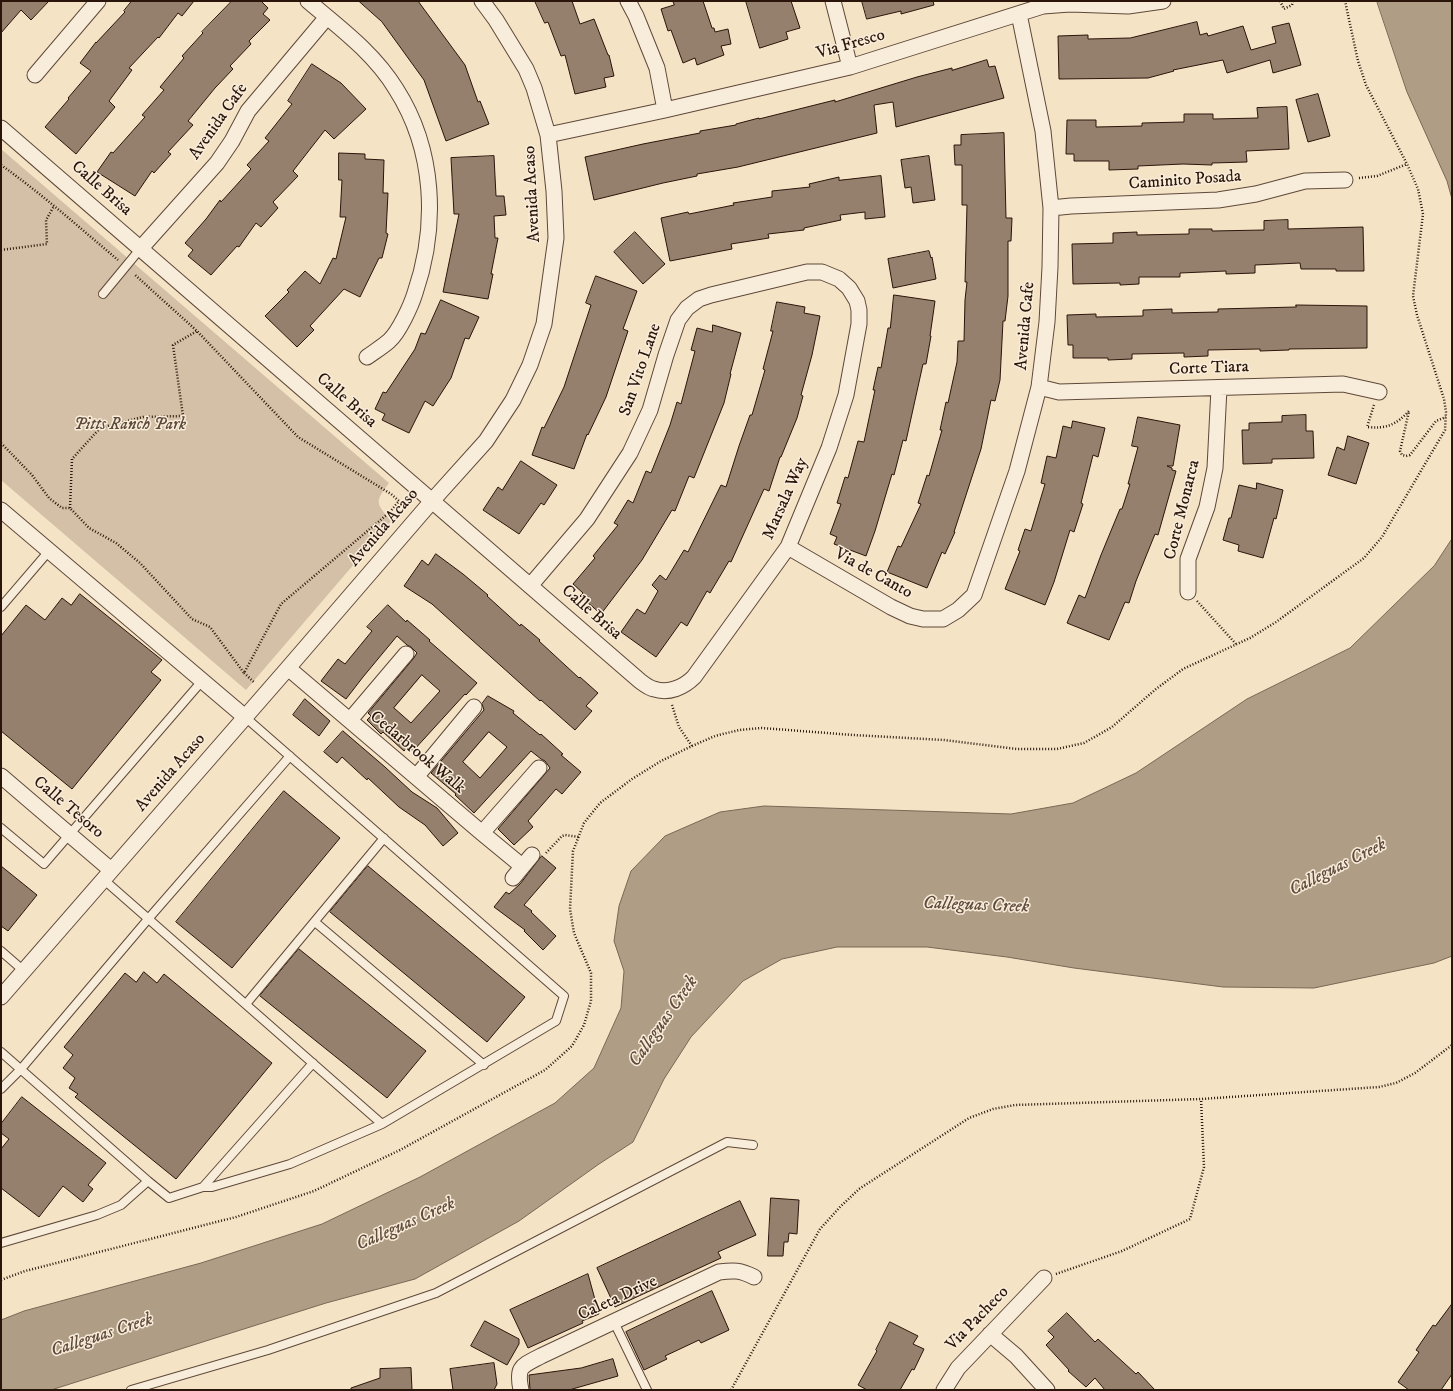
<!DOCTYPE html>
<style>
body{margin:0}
#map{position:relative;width:1453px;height:1391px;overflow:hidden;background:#f5e3c6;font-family:"IM FELL DW Pica",serif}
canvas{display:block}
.frame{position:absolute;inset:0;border:2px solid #2b140a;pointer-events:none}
</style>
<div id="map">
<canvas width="1453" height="1391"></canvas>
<div class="frame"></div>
</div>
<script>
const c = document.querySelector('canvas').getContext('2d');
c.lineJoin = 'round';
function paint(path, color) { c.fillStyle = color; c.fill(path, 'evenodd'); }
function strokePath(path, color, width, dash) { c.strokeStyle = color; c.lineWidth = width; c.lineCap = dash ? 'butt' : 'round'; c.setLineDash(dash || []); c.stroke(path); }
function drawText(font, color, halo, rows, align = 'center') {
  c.font = font + ' "IM FELL DW Pica",serif'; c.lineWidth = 3; c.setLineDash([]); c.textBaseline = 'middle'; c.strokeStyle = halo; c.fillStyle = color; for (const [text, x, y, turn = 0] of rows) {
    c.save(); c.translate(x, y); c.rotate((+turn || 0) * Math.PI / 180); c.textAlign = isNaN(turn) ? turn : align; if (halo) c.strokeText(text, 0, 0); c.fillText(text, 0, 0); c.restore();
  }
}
paint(new Path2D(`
 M 1,149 L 389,483 C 375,502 375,502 391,521 L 246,690 L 1,480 Z`), '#d3c0a6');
const water = new Path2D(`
 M 1377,1 L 1452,1 L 1452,199 L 1447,181 L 1407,92 Z
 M 1452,539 L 1452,956 L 1434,963 L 1314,988 L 1223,987 L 1074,968 L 1007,957 L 927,947 L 837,947 L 782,959 L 743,981 L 691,1037 L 664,1079 L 633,1142 L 599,1164 L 519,1221 L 415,1279 L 326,1303 L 51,1390 L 1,1390 L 1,1320 L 24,1311 L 201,1263 L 322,1224 L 420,1177 L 555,1103 L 594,1068 L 621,1008 L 624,971 L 614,941 L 619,906 L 631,871 L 665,836 L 720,812 L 764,806 L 1011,814 L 1073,803 L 1136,773 L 1247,699 L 1350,648 L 1434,566 Z`);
paint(water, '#b09d86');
strokePath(water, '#7b6654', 1);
const building = new Path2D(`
 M 1,1 L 49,1 L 31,20 L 21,10 L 1,33 Z
 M 132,1 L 194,1 L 182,16 L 178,13 L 159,38 L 158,37 L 129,68 L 132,70 L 109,101 L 115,107 L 76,154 L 45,127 L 69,99 L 68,98 L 91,71 L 80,63 L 96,42 L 96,43 L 125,12 L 124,11 Z
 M 232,1 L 261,1 L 268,8 L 263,14 L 270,20 L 249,41 L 251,44 L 230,66 L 233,69 L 215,88 L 188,121 L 193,125 L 168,152 L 171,154 L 154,173 L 152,171 L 135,196 L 97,172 L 111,152 L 113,153 L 145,117 L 142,115 L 164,90 L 160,87 L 184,58 L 182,56 L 203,33 L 202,32 Z
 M 359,1 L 418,1 L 465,65 L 478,102 L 480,101 L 489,124 L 446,141 L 424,80 L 382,22 Z
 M 535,1 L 572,1 L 580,24 L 594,19 L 608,55 L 609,55 L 614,76 L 604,78 L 606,87 L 575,94 L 565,55 L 561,56 L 548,22 L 545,23 Z
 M 673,1 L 703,1 L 712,28 L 714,28 L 715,32 L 728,29 L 731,44 L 721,46 L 724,55 L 697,65 L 695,58 L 683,63 L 671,30 L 668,31 L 661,9 L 674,5 Z
 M 746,1 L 791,1 L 800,28 L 786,32 L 788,39 L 760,48 Z
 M 862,1 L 933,1 L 934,5 L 901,14 L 901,11 L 867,19 Z
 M 1197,22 L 1200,35 L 1207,33 L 1208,36 L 1243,26 L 1251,50 L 1276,43 L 1272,27 L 1289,23 L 1301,65 L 1273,73 L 1270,60 L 1227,73 L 1223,60 L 1173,70 L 1174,71 L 1148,78 L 1059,79 L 1058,36 L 1088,35 L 1088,39 L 1130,38 Z
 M 987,60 L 989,67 L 995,66 L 1004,98 L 896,127 L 893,102 L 874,105 L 877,133 L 738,167 L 697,174 L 697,176 L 663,183 L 594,200 L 585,157 L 643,144 L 700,133 L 700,131 L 736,125 L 736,124 L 759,118 L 759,119 L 835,100 L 835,102 L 917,77 L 952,68 L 952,70 Z
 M 312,64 L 341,83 L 366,109 L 334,139 L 325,130 L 293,171 L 298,176 L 273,202 L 278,208 L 261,227 L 256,223 L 239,247 L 237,246 L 211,275 L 188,256 L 193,250 L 185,243 L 206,219 L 220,200 L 221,202 L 251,169 L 247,165 L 269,141 L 265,138 L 292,104 L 288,101 Z
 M 1318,94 L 1330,136 L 1308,142 L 1296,100 Z
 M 1287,107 L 1289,149 L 1246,151 L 1247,162 L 1212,163 L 1212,165 L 1183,164 L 1138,166 L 1138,169 L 1109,170 L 1109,161 L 1074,161 L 1074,154 L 1066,154 L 1067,120 L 1096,120 L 1096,127 L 1142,126 L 1142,123 L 1184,122 L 1184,114 L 1213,114 L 1213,119 L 1258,118 L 1257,108 Z
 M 1004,133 L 1006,218 L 1012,218 L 1011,241 L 1008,241 L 1008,296 L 1005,321 L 1003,321 L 1000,380 L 995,401 L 991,400 L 981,449 L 954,532 L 955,532 L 945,554 L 942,552 L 927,588 L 887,572 L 898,546 L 901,547 L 921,504 L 918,503 L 927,475 L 929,476 L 942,430 L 940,430 L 946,402 L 948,403 L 957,362 L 958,341 L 964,341 L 965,300 L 967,282 L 965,282 L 967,205 L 962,205 L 962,165 L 955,165 L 954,145 L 961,145 L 961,135 Z
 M 339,153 L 365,154 L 365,159 L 384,160 L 383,193 L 388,193 L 386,233 L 388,234 L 382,258 L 379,258 L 360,297 L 344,289 L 310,326 L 314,330 L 297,347 L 265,316 L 289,292 L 287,290 L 305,271 L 320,284 L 333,258 L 336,259 L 346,217 L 340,217 L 342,180 L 339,180 Z
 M 494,156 L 496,196 L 504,196 L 506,215 L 494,216 L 495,238 L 498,238 L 491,274 L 493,274 L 488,299 L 443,292 L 459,214 L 454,214 L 451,158 Z
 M 929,156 L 935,200 L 913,203 L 911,187 L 905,188 L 901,160 Z
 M 881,176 L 885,217 L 865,219 L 865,212 L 840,215 L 841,220 L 804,228 L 804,230 L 768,234 L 769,238 L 731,244 L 732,249 L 670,261 L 661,218 L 688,212 L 689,214 L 734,205 L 733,203 L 772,197 L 772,191 L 810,187 L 809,184 L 839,177 L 839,180 Z
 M 1288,220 L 1288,229 L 1363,227 L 1364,271 L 1336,271 L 1336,269 L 1301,269 L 1300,263 L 1255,265 L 1255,273 L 1226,274 L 1226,271 L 1180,273 L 1180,277 L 1139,277 L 1139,284 L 1120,285 L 1120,283 L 1073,284 L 1072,244 L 1113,243 L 1113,233 L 1137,232 L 1137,235 L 1189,234 L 1189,229 L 1212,229 L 1212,231 L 1264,230 L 1264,221 Z
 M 635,232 L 665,264 L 643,284 L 614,252 Z
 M 929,251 L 931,258 L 932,257 L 936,279 L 893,288 L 888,259 Z
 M 596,276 L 637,291 L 623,329 L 628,331 L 606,397 L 588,435 L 587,434 L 574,469 L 532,455 L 542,427 L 544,428 L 564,387 L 591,305 L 586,303 Z
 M 894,295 L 935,301 L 930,336 L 931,336 L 926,364 L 923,364 L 906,441 L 903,440 L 894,475 L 892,474 L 875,531 L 866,556 L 834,544 L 837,537 L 830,534 L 841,504 L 837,503 L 845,477 L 848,478 L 858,441 L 864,442 L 875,390 L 873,390 L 878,367 L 881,368 L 888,328 L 890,328 Z
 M 441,300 L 479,317 L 469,339 L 465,338 L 451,378 L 433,406 L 425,401 L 409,433 L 382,420 L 385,414 L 375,409 L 383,392 L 386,393 L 415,349 L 421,333 L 425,334 Z
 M 777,302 L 805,307 L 804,313 L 820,316 L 812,355 L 801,395 L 803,396 L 797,418 L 781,457 L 780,457 L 769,491 L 764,489 L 731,562 L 729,561 L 710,593 L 707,591 L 687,626 L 681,622 L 656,657 L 621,632 L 637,609 L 645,614 L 658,591 L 652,585 L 660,575 L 666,580 L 684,550 L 688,552 L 721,485 L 726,487 L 739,446 L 750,415 L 752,415 L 765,370 L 763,369 L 773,331 L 771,331 Z
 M 1296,305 L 1367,306 L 1367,348 L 1289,349 L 1289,350 L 1260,351 L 1260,349 L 1208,350 L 1208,356 L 1184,357 L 1184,353 L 1132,354 L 1132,359 L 1108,360 L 1108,358 L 1073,358 L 1073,345 L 1068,345 L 1067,315 L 1096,314 L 1096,317 L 1143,316 L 1143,310 L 1172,309 L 1172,313 L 1218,312 L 1218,309 L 1296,307 Z
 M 713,325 L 741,333 L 730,374 L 731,374 L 724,403 L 694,478 L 689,476 L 675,511 L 672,510 L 642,560 L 601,614 L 580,596 L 583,593 L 573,584 L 595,558 L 593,556 L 618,525 L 614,523 L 628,500 L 633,503 L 646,471 L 651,473 L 670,425 L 677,402 L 681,404 L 695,351 L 691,350 L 697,328 L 712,332 Z
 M 1306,415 L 1306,431 L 1313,431 L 1314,458 L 1272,459 L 1272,463 L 1243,464 L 1242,430 L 1249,430 L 1249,423 L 1282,422 L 1282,416 Z
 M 1138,417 L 1180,425 L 1173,466 L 1167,466 L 1172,468 L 1172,470 L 1176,471 L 1158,535 L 1155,534 L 1136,581 L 1129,603 L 1125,602 L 1109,640 L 1067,623 L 1079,595 L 1085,598 L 1101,555 L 1120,509 L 1122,509 L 1130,484 L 1128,484 L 1138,447 L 1132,446 Z
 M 1073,421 L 1105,428 L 1098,457 L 1093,455 L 1081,503 L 1083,504 L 1074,532 L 1070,530 L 1054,582 L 1045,605 L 1005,589 L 1020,551 L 1018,550 L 1025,529 L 1031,531 L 1045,484 L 1041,483 L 1047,456 L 1056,458 L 1063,426 L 1071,428 Z
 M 1348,436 L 1369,443 L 1356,484 L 1328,475 L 1337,447 L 1344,450 Z
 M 521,461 L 557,485 L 544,505 L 541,503 L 519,534 L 483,510 L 498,487 L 502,490 Z
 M 1257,483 L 1283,490 L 1276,519 L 1274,518 L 1263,558 L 1238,551 L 1239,545 L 1223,540 L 1229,518 L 1231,518 L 1239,485 L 1256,489 Z
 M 436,554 L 463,574 L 488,595 L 487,596 L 520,626 L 521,624 L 540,640 L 539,641 L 579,678 L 580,677 L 598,693 L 586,706 L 592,711 L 575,730 L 541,700 L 540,701 L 432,604 L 404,586 L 422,560 L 428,565 Z
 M 80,594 L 162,660 L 151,672 L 161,680 L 72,789 L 1,731 L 1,636 L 26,605 L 45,620 L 62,598 L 71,605 Z
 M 388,605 L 406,622 L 407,620 L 430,640 L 429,641 L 477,683 L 466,695 L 465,694 L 413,751 L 408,747 L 404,751 L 383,732 L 381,734 L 367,720 L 371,716 L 368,713 L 413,659 L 417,653 L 411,647 L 407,645 L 397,636 L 363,677 L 346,699 L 321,681 L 338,659 L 345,664 L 372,631 L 367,627 ZM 422,675 L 440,691 L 411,723 L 394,708 Z
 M 488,696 L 514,711 L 513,713 L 540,735 L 541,734 L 563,754 L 561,755 L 581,772 L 562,794 L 556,789 L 528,821 L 533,827 L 514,845 L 498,829 L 550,768 L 545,761 L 541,759 L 531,751 L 474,813 L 455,795 L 456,794 L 431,773 L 484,710 L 482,704 ZM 489,732 L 507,747 L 480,778 L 463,762 Z
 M 305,699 L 330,721 L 319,736 L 293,715 Z
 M 343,731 L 385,767 L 412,792 L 437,808 L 458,833 L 443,846 L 425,825 L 399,807 L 368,778 L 367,780 L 342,757 L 337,763 L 324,752 Z
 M 284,791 L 340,838 L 232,968 L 176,922 Z
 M 542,856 L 556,868 L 524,905 L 532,911 L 531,912 L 556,936 L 543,950 L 524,931 L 525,930 L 494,907 L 506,892 L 509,894 L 520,884 Z
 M 1,866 L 37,895 L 8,931 L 1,926 Z
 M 368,866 L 525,997 L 487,1042 L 330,912 Z
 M 299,949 L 426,1051 L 387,1098 L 260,996 Z
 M 144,972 L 157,983 L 164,974 L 272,1063 L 176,1179 L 75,1097 L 78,1094 L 69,1088 L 75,1078 L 63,1068 L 73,1055 L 64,1047 L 125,973 L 136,982 Z
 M 22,1097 L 106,1163 L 88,1185 L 93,1189 L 83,1202 L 63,1186 L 39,1217 L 1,1188 L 1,1149 L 9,1139 L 1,1133 L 1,1124 Z
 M 771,1198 L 799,1200 L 797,1234 L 789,1233 L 788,1242 L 784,1242 L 783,1256 L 768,1256 Z
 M 740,1201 L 756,1235 L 718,1252 L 721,1258 L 615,1307 L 597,1268 Z
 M 588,1274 L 599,1314 L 582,1321 L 583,1323 L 528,1348 L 510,1310 Z
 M 712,1291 L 729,1330 L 701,1343 L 699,1340 L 665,1356 L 667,1359 L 644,1370 L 626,1332 Z
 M 1452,1304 L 1452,1374 L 1441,1390 L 1409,1390 L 1398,1382 L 1419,1352 L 1416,1350 L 1433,1325 L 1435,1326 Z
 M 1067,1313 L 1095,1342 L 1098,1339 L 1136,1374 L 1138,1372 L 1155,1390 L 1105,1390 L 1095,1378 L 1086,1387 L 1068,1371 L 1069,1370 L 1046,1345 L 1054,1337 L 1048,1331 Z
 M 485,1321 L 519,1339 L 519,1344 L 507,1365 L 471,1346 Z
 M 890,1322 L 918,1336 L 913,1344 L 924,1349 L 914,1370 L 912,1369 L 900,1390 L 867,1390 L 858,1385 L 877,1351 L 876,1350 Z
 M 613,1359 L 618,1376 L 569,1390 L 530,1390 L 529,1375 L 581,1368 Z
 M 494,1363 L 497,1384 L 494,1390 L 453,1390 L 450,1369 Z
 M 411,1368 L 412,1390 L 351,1390 L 351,1388 L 380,1378 L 380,1369 Z`);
paint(building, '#94806c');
strokePath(building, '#2b140a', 1);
const service = new Path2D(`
 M 103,294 L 141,248
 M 1,607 L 49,551
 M 1,828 L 44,864 L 202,681
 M 103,879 L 382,1124 L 556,1021 L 564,996 L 245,717
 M 315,922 L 484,1065
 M 1,951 L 24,971
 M 246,1004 L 384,838
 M 1,1052 L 148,1181 L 169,1198 L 203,1187 L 313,1063
 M 1,1089 L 21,1069 L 149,918 L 290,756
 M 203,1187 L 212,1187 L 290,1164 L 382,1124
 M 1,1243 L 97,1215 L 121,1205 L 148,1181
 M 614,1322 L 647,1390
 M 131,1390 L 268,1350 L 436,1293 L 727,1142 L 753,1145`);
const minor = new Path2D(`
 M 308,1 C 340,28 374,53 396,89 C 435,150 438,226 415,293 C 411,306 399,332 389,341 C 382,347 374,352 367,357
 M 628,1 L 636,16 L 657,68 L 665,110
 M 833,1 L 850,67
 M 35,75 L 98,1
 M 1,128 L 640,681 C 644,684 649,688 654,689 C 669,694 684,687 694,677 L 788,547 L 829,448 L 846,395 L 859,324 L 859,310 L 857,301 L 849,288 L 839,279 L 822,272 L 807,272 L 711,295 L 699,299 L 687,308 L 678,320 L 666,355 L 650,410 L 630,453 L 587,519 L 530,586
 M 548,135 L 665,110 L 850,67 L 1043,6 L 1070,4 L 1128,6 L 1163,1
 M 1051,208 L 1071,206 L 1218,200 L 1256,194 L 1305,181 L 1345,180
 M 141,248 L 217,163 L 232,141 L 248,111 L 327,17
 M 1039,387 L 1059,392 L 1343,384 L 1379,392
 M 1,510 L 245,717
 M 788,547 L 891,607 L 910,616 L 923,619 L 943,619 L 958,610 L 974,595 L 1017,471 L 1039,387 L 1047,322 L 1050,267 L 1051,208 L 1043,131 L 1019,14
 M 1188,592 L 1188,559 L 1207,507 L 1215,468 L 1219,388
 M 288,668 L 482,833 L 522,866
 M 350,720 L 406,654
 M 1,776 L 111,870
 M 416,777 L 474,707
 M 482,833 L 539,768
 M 513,878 L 532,855
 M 1,997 L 288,668 L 432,501 L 486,441 L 513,400 L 530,365 L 544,324 L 556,238 L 554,191 L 548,135 L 534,88 L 526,69 L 496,20 L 482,1
 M 990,1334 L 1016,1356 L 1047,1390
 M 521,1390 C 516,1366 522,1366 541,1356 L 719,1272 C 734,1270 740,1270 754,1277
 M 944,1390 L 958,1368 L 1044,1278`);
strokePath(service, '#5e4839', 10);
strokePath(minor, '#5e4839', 17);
strokePath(new Path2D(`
 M 1280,1 L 1284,9 L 1292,5 L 1293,1
 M 1,165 C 42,194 80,228 118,260
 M 1359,178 L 1377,176 L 1407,164
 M 1,250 L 47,244 L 46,220 L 54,206
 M 1374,405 L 1367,427 C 1386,429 1396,425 1409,411 L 1400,451 L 1402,455 L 1406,456 L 1410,455 L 1436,421 L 1446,417
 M 1,443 L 32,475 L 49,498 L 62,508 L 70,508 L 89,528 L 116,543 L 140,563 L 192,619 L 210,627 L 244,673 L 281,604 L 390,512 L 399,501 L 391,494 L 298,437 L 197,331 L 134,274
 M 70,508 L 72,459 L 100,428 L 143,417 L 183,416 L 173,345 L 197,331
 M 1197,601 L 1236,644
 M 244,673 L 255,683
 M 672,705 L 679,727 L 692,746
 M 546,853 L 562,836 L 565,835 L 579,837
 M 1056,1274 L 1122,1251 L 1190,1219 L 1204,1167 L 1201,1099
 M 1,1280 L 25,1271 L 236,1217 L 314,1191 L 400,1150 L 545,1070 L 572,1046 L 584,1025 L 591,1001 L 591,973 L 574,933 L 570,909 L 573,851 L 584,823 L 600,803 L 632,779 L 661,761 L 692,746 L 715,736 L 739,730 L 762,728 L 853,735 L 944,740 L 1017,749 L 1057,749 L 1084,743 L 1112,727 L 1156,689 L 1183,669 L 1250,638 L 1276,622 L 1364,558 L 1382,537 L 1445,430 L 1446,412 L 1444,399 L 1417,315 L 1413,296 L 1423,214 L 1418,189 L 1407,164 L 1366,85 L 1358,61 L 1345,1
 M 731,1390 L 820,1229 L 840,1207 L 859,1189 L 969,1118 L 993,1109 L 1015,1105 L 1201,1099 L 1379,1087 L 1396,1083 L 1415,1073 L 1452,1045`), '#2b140a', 2.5, [1, 2]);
strokePath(service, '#f8edda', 8);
strokePath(minor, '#f8edda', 15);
drawText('17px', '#2b140a', '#f8edda', [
 ["Via Fresco",851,45,-16],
 ["Avenida Cafe",219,122,-55],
 ["Caminito Posada",1185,181,-4],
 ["Calle Brisa",101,189,41],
 ["Avenida Acaso",533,194,-93],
 ["Avenida Cafe",1026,326,-85],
 ["Corte Tiara",1209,369,-2],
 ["San Vito Lane",641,370,-71],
 ["Calle Brisa",346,401,41],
 ["Marsala Way",786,499,-66],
 ["Corte Monarca",1183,510,-76],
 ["Avenida Acaso",384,528,-49],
 ["Via de Canto",873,574,29],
 ["Calle Brisa",591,613,41],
 ["Cedarbrook Walk",417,753,40],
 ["Avenida Acaso",171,773,-49],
 ["Calle Tesoro",68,808,40],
 ["Caleta Drive",618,1299,-25],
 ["Via Pacheco",978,1319,-46]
]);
drawText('italic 17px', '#5d4839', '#f8edda', [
 ["Pitts Ranch Park",130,425]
]);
drawText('italic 18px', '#604b3c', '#f8edda', [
 ["Calleguas Creek",1338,868,-27],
 ["Calleguas Creek",976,906,2],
 ["Calleguas Creek",664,1022,-55],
 ["Calleguas Creek",406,1225,-24],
 ["Calleguas Creek",102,1336,-18]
]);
</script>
